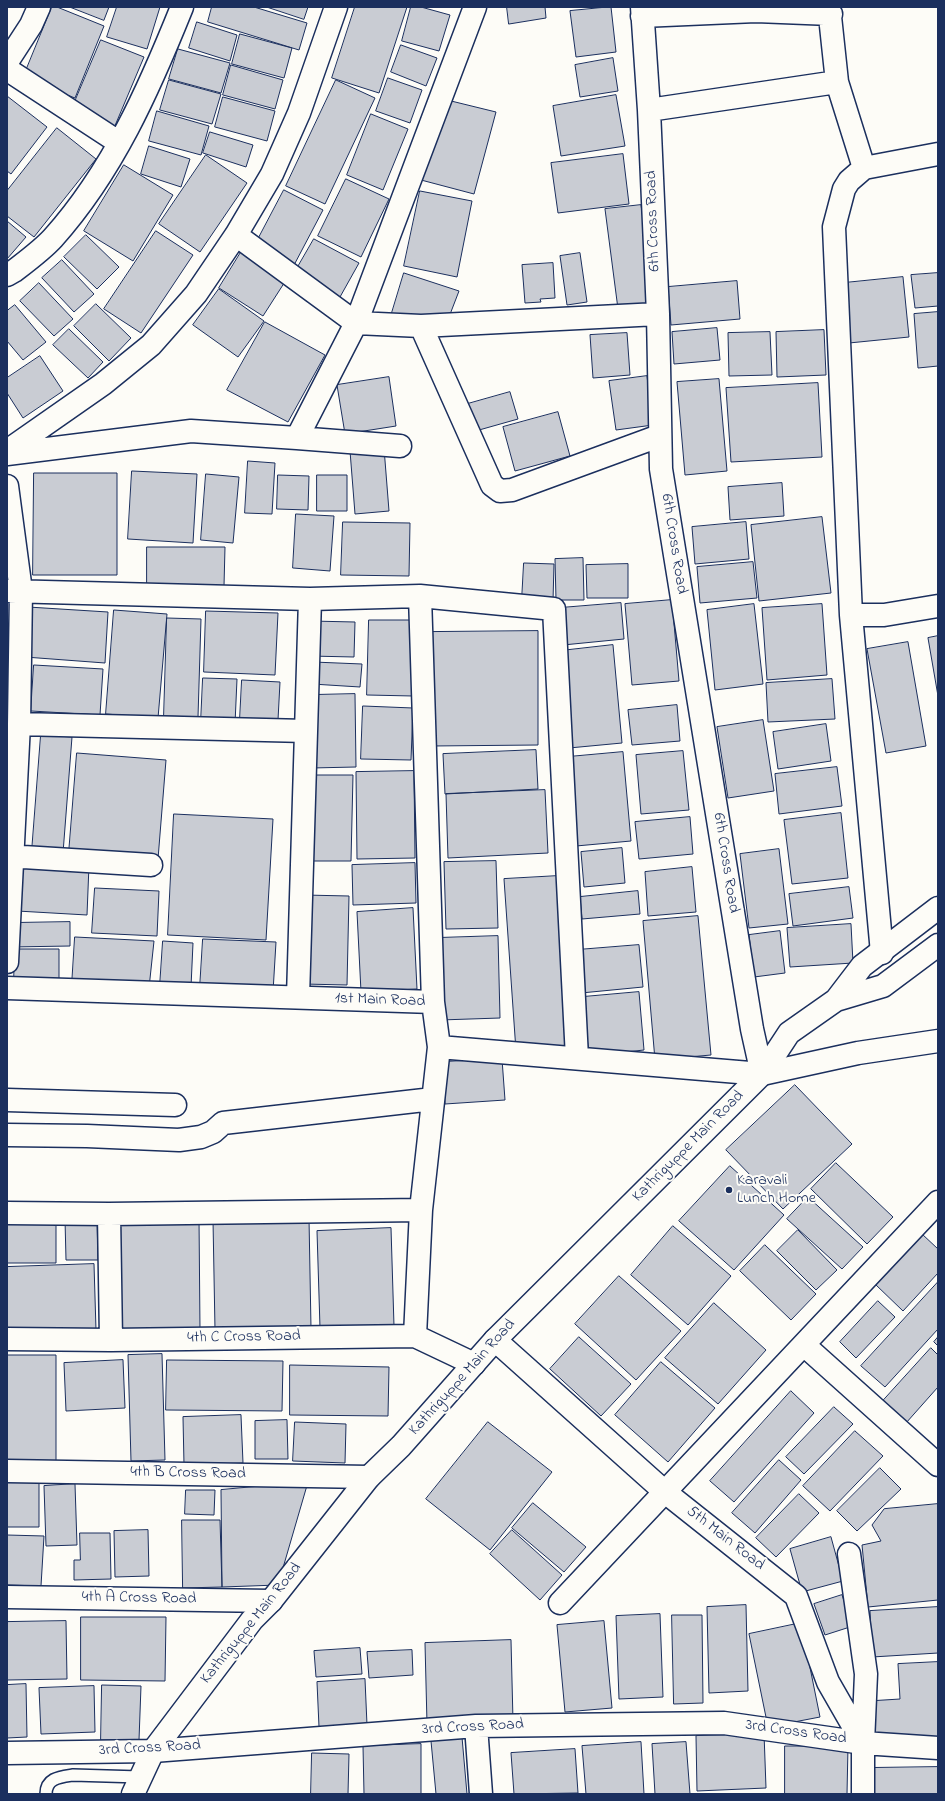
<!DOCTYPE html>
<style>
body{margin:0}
#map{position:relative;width:945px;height:1801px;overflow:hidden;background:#fdfcf7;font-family:"Indie Flower",sans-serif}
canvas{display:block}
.frame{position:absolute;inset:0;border:8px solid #1b2f5e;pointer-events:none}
</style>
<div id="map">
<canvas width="945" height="1801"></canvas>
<div class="frame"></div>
</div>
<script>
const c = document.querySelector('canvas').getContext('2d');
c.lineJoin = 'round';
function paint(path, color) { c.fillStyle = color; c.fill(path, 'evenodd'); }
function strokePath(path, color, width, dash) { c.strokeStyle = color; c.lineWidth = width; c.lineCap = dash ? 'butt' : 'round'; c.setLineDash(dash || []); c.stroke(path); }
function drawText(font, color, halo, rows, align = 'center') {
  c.font = font + ' "Indie Flower",sans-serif'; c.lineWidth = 4; c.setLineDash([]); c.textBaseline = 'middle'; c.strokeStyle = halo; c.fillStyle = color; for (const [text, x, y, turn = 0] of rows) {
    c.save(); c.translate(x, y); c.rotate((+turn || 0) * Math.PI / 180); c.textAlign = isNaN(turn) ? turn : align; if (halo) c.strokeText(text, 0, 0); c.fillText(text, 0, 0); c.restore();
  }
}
const building = new Path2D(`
 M 52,7 L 57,7 L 104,26 L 75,98 L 23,78 Z
 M 70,7 L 109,7 L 104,20 Z
 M 117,7 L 160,7 L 147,49 L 107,37 Z
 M 212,7 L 254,7 L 307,23 L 299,50 L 208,22 Z
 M 267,7 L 308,7 L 304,19 Z
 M 355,7 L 407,7 L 379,93 L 332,78 Z
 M 411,7 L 421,7 L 450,15 L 439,51 L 402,41 Z
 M 507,7 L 545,7 L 546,18 L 509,24 Z
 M 611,7 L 616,52 L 576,57 L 570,11 Z
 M 197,22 L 237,35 L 230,61 L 189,48 Z
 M 240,34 L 292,48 L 284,78 L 232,64 Z
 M 101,40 L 144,57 L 114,128 L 71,111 Z
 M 401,45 L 437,58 L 426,86 L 391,72 Z
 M 178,49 L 230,63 L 221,93 L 169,79 Z
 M 613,58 L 618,91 L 580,97 L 575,65 Z
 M 231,65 L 283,80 L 275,109 L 223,95 Z
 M 388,78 L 422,90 L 410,123 L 376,111 Z
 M 169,80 L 221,94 L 212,124 L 160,110 Z
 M 336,80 L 375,98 L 325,204 L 286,186 Z
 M 616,95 L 625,146 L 561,156 L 553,106 Z
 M 7,96 L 47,127 L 11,174 L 7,171 Z
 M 223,97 L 275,111 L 267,141 L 215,127 Z
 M 443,99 L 496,112 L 474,194 L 421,180 Z
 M 157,111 L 209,126 L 201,155 L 149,141 Z
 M 371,114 L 408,129 L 383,190 L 347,175 Z
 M 57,128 L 96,159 L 34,237 L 7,216 L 7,191 Z
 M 210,132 L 253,145 L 246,167 L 203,153 Z
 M 149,146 L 190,159 L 181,187 L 141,174 Z
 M 623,154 L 629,204 L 558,213 L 551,163 Z
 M 206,155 L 247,183 L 200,252 L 159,224 Z
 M 124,165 L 173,195 L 133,261 L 84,231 Z
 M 346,179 L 389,199 L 361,257 L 318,236 Z
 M 284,190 L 323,210 L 293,267 L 254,247 Z
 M 420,191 L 472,201 L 457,277 L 404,266 Z
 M 641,205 L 655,305 L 618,309 L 605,209 Z
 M 7,221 L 26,237 L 7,259 Z
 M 156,231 L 193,255 L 141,333 L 104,309 Z
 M 86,235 L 119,267 L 97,289 L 64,257 Z
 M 314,239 L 359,263 L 340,297 L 295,272 Z
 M 243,249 L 288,277 L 263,316 L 219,288 Z
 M 580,253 L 587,302 L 567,305 L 560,256 Z
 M 62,260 L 94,294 L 74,312 L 42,278 Z
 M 553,263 L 555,298 L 540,299 L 541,302 L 525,303 L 522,265 Z
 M 404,273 L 459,291 L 449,317 L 391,316 Z
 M 938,273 L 938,306 L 915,308 L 911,275 Z
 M 903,277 L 909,337 L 849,343 L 844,283 Z
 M 737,281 L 740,319 L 671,325 L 668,287 Z
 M 39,283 L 73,319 L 54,336 L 20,301 Z
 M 219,289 L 264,321 L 238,357 L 193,325 Z
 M 96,304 L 131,338 L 109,361 L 74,326 Z
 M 15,305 L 46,342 L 23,360 L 7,341 L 7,311 Z
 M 938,312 L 938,366 L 918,368 L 914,314 Z
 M 265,322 L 325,355 L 288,422 L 227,390 Z
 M 717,328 L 720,360 L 674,364 L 672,332 Z
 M 69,329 L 103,362 L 88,378 L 53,345 Z
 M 824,330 L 826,375 L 777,377 L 776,332 Z
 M 770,332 L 772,375 L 729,376 L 728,333 Z
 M 627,333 L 630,375 L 593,378 L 590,335 Z
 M 40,356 L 63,391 L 23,418 L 7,393 L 7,378 Z
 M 647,376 L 653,425 L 616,430 L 609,381 Z
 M 389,377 L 396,426 L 345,434 L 337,385 Z
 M 719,379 L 727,471 L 685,475 L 677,382 Z
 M 818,383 L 822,457 L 731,462 L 726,388 Z
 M 510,392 L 518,419 L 472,432 L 464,405 Z
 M 558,412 L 570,456 L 515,471 L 503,427 Z
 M 384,448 L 389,511 L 355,514 L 350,451 Z
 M 248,461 L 275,463 L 272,514 L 245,513 Z
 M 132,471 L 197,474 L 193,543 L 128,539 Z
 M 34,473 L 117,473 L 117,575 L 33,575 Z
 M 206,474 L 239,477 L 233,543 L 201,540 Z
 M 278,475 L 309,476 L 308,510 L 277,509 Z
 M 317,475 L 347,475 L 347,511 L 317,511 Z
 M 782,483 L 784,516 L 730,520 L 728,487 Z
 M 296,514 L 334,516 L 330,571 L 293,568 Z
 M 822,517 L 831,593 L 759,601 L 751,525 Z
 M 343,522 L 410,523 L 409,576 L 341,575 Z
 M 746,522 L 749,559 L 695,564 L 692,527 Z
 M 147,547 L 225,547 L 224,586 L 147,585 Z
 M 583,558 L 584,600 L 556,600 L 555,559 Z
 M 753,562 L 757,598 L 700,603 L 697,567 Z
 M 524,563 L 554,564 L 553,601 L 522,600 Z
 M 628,564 L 628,598 L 587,598 L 586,565 Z
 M 672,600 L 679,681 L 632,685 L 625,604 Z
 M 621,603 L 624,639 L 563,645 L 560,608 Z
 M 754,604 L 763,684 L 715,690 L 707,610 Z
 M 822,604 L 827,675 L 767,680 L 762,608 Z
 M 28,607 L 108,612 L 105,663 L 25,657 Z
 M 114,610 L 167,614 L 158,718 L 106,714 Z
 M 206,611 L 278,613 L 275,675 L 204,672 Z
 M 167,618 L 201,619 L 198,717 L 164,716 Z
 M 369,620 L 415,620 L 413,696 L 367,695 Z
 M 310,621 L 355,622 L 354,657 L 309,656 Z
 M 538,631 L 538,745 L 431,746 L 430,632 Z
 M 938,636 L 938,696 L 928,638 Z
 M 908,642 L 926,746 L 886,753 L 867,649 Z
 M 613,645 L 622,743 L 569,748 L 560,651 Z
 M 313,662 L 362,664 L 360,687 L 312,684 Z
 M 34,665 L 103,669 L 100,715 L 31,711 Z
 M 203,678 L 237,679 L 235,724 L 201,722 Z
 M 832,679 L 835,719 L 768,722 L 766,683 Z
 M 242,680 L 280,682 L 278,720 L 240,719 Z
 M 355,694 L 356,767 L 311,768 L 312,695 Z
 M 677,705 L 680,741 L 632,745 L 628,710 Z
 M 363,706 L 413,708 L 411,760 L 361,759 Z
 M 763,720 L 774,791 L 728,798 L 717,727 Z
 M 826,724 L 831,761 L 778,769 L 773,732 Z
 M 41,735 L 72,737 L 63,853 L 32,851 Z
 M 536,750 L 538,789 L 445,794 L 443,754 Z
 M 683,751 L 689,810 L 641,814 L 636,755 Z
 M 623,752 L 631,841 L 576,846 L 568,757 Z
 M 77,753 L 166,760 L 158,859 L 69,853 Z
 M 837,767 L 842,806 L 779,814 L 775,774 Z
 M 414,771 L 415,858 L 357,859 L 356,772 Z
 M 308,775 L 353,775 L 351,861 L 306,861 Z
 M 545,790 L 548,853 L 448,858 L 446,794 Z
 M 841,813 L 848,878 L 792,884 L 784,820 Z
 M 174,814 L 273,819 L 266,940 L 168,935 Z
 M 690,817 L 693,854 L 639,859 L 635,822 Z
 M 622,848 L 625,883 L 584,887 L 581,852 Z
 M 779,849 L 788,924 L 749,928 L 740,854 Z
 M 20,861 L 89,865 L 87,915 L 17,911 Z
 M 496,861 L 498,928 L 446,929 L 444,862 Z
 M 415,863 L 416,903 L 353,905 L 352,865 Z
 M 692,867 L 696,912 L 648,916 L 645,872 Z
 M 558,876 L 570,1048 L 516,1051 L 504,879 Z
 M 849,887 L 853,918 L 793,926 L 789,894 Z
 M 95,888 L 159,891 L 157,936 L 92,933 Z
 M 638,891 L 640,914 L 582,919 L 580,897 Z
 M 304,895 L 349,896 L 347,985 L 303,984 Z
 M 413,908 L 417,989 L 361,992 L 357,912 Z
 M 698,916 L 711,1055 L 655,1060 L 643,921 Z
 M 70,922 L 70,946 L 11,947 L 11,923 Z
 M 851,924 L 853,963 L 790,967 L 787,928 Z
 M 780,931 L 785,973 L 754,977 L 749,935 Z
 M 498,936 L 500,1018 L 440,1020 L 437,938 Z
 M 75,937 L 154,941 L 149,988 L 72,985 Z
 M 203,939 L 276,942 L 273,992 L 200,988 Z
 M 163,941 L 193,943 L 191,987 L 160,986 Z
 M 639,945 L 643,987 L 581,993 L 577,950 Z
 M 15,949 L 59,949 L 59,981 L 14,982 Z
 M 639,992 L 644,1050 L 589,1056 L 583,997 Z
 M 502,1059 L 505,1100 L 445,1104 L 443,1062 Z
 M 795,1085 L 852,1144 L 783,1209 L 726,1150 Z
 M 836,1163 L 893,1217 L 867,1244 L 811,1189 Z
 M 730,1166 L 784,1215 L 734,1270 L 679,1221 Z
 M 808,1197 L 863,1247 L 842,1269 L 787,1219 Z
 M 199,1217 L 200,1330 L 120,1331 L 119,1218 Z
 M 97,1218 L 98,1260 L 66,1260 L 65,1219 Z
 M 309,1218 L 311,1328 L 215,1330 L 213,1220 Z
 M 7,1219 L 56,1219 L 56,1263 L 7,1263 Z
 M 673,1226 L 731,1276 L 688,1325 L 631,1275 Z
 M 391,1228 L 394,1326 L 320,1328 L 317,1231 Z
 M 798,1230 L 837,1270 L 816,1290 L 777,1251 Z
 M 922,1234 L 938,1249 L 938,1273 L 903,1311 L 875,1284 Z
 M 765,1245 L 816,1294 L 791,1320 L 740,1271 Z
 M 94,1264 L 96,1330 L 7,1333 L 7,1267 Z
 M 619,1276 L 681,1331 L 636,1380 L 575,1324 Z
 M 938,1282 L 938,1329 L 885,1387 L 861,1366 Z
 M 878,1301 L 895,1317 L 856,1358 L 840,1342 Z
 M 714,1303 L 766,1350 L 718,1404 L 665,1358 Z
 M 579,1337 L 631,1384 L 601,1416 L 550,1369 Z
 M 938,1337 L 938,1346 L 934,1342 Z
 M 931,1348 L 938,1355 L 938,1387 L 906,1423 L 882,1402 Z
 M 162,1354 L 165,1460 L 131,1461 L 128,1355 Z
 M 7,1355 L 56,1355 L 56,1465 L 7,1465 Z
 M 123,1360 L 125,1408 L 66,1411 L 64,1363 Z
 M 167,1360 L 283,1361 L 282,1411 L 166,1410 Z
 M 661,1362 L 715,1408 L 668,1462 L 615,1415 Z
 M 290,1365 L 389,1367 L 388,1416 L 290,1415 Z
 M 791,1391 L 814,1413 L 734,1502 L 710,1481 Z
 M 834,1407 L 853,1424 L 804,1474 L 786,1457 Z
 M 241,1415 L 243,1463 L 184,1465 L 183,1417 Z
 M 287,1420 L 288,1459 L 255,1459 L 255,1421 Z
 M 295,1422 L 346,1424 L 345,1463 L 293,1461 Z
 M 488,1422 L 552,1472 L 490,1550 L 426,1499 Z
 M 855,1431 L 883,1456 L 830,1511 L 803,1486 Z
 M 779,1460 L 801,1480 L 755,1533 L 732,1513 Z
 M 880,1468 L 901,1489 L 857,1531 L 837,1511 Z
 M 7,1480 L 39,1480 L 39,1527 L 7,1527 Z
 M 308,1482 L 278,1585 L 222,1587 L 221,1490 Z
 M 75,1484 L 77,1545 L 46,1546 L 44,1486 Z
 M 186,1490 L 215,1490 L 214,1515 L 185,1514 Z
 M 799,1494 L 819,1513 L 776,1557 L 756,1538 Z
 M 533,1503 L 586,1547 L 564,1572 L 512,1528 Z
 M 938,1504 L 938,1600 L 868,1607 L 862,1545 L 881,1541 L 872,1525 L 884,1509 Z
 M 182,1520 L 220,1520 L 222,1587 L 183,1588 Z
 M 148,1530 L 149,1576 L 115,1577 L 114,1531 Z
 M 512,1530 L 562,1575 L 540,1600 L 490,1554 Z
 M 80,1533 L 110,1533 L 111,1579 L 74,1580 L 74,1560 L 80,1560 Z
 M 7,1535 L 44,1536 L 41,1586 L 7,1585 Z
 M 831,1537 L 843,1581 L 802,1592 L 790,1549 Z
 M 842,1595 L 853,1626 L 825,1635 L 814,1604 Z
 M 746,1605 L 748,1691 L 709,1693 L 707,1607 Z
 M 938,1607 L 938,1653 L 872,1657 L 870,1611 Z
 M 660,1614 L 663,1697 L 619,1699 L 616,1616 Z
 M 672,1615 L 702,1615 L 703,1703 L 674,1704 Z
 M 81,1617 L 166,1617 L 165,1681 L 81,1680 Z
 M 66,1621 L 67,1679 L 7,1680 L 7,1622 Z
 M 604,1621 L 612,1708 L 565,1712 L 557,1625 Z
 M 801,1623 L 820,1717 L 768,1727 L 749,1634 Z
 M 511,1640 L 513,1721 L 427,1724 L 425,1643 Z
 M 360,1648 L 362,1674 L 316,1677 L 314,1651 Z
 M 412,1650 L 413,1675 L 369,1678 L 367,1652 Z
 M 938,1662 L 938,1737 L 870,1741 L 868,1701 L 900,1699 L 898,1664 Z
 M 365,1679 L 367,1725 L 319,1727 L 317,1682 Z
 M 26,1684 L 27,1737 L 7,1738 L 7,1685 Z
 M 102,1685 L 141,1686 L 139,1740 L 101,1740 Z
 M 94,1686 L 95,1732 L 41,1734 L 39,1688 Z
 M 764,1733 L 766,1788 L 697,1791 L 696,1736 Z
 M 462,1737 L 467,1794 L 436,1794 L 431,1741 Z
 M 641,1742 L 644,1794 L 586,1794 L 582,1746 Z
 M 686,1742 L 690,1794 L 655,1794 L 652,1744 Z
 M 421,1744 L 421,1794 L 364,1794 L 363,1746 Z
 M 785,1746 L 848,1746 L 847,1794 L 785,1794 Z
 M 575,1749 L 578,1793 L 514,1794 L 511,1753 Z
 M 312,1753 L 349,1754 L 348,1794 L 311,1794 Z
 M 938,1767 L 938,1794 L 868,1794 L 867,1768 Z`);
paint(building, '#c9ccd3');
strokePath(building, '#1b2f5e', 1);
const lane = new Path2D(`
 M 46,1794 C 46,1778 60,1777 73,1775 L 140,1777`);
const street = new Path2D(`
 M 642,7 L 649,110 L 658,314 L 661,469 L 752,1029 L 762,1074
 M 642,16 L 756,11 L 831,14
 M 7,62 L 31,25 L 39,7
 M 8,70 L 112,138
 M 837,82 L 864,168
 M 649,110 L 837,82 L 829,7
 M 236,235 L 356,323 L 421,326 L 658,314
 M 7,275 L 14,271 C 27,261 42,250 53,238 C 113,171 149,89 182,7
 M 421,326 L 492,485 L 500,491 L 512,490 L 659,436
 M 297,438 L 400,446
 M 7,451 L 103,384 L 151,345 L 196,294 L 236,235 L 272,174 L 299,113 L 336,7
 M 7,454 L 191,431 L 297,438 L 356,323 L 475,7
 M 7,486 L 21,591 L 19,724 L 7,962
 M 7,591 L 310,599 L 420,596 L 433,1002
 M 420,596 L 554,609 L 577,1058
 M 851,615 L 884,615 L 938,606
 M 19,724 L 306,731
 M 7,856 L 151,865
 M 882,953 L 851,615 L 834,227 L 844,189 L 849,181 L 864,168 L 938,154
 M 7,988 L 433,1002 L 439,1047 L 762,1074 L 858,1053 L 938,1041
 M 298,997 L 310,599
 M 7,1100 L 175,1105
 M 7,1135 L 87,1136 L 179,1140 L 201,1137 L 213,1132 L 223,1123 L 433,1099
 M 7,1213 L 109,1214 L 421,1210
 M 109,1214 L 111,1340
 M 415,1336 L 421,1210 L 439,1047
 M 7,1339 L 111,1340 L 415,1336 L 474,1364
 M 495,1340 L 665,1492 L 796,1596 L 828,1682 L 863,1743 L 863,1794
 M 804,1345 L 938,1465
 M 7,1471 L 369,1477
 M 849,1554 L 866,1674 L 863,1743
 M 7,1597 L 271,1601
 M 560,1603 L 938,1202
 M 476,1726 L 481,1794
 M 7,1753 L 153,1751 L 476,1726 L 724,1723 L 863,1743 L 938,1748`);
const secondary = new Path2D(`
 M 836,1000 L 883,986 L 938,945
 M 133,1794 L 153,1751 L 252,1620 L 271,1601 L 369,1477 L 401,1446 L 495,1340 L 762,1074 L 789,1033 L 836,1000 L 862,966 L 938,908`);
strokePath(lane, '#1b2f5e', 14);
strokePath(street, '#1b2f5e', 25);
strokePath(secondary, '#1b2f5e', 25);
strokePath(lane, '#fdfcf7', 11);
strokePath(street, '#fdfcf7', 22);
strokePath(secondary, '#fdfcf7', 22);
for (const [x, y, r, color] of [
 [729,1190,4,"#1b2f5e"]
]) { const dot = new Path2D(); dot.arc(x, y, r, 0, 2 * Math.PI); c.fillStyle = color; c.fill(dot); strokePath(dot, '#fdfcf7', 1.5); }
drawText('16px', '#1b2f5e', '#fdfcf7', [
 ["6th Cross Road",654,221,-92],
 ["6th Cross Road",673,544,81],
 ["6th Cross Road",725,863,81],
 ["1st Main Road",380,1001,2],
 ["Kathriguppe Main Road",689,1147,-45],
 ["4th C Cross Road",244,1338,-1],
 ["Kathriguppe Main Road",463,1378,-48],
 ["4th B Cross Road",188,1474,1],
 ["5th Main Road",725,1539,38],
 ["4th A Cross Road",139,1599,1],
 ["Kathriguppe Main Road",252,1624,-51],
 ["3rd Cross Road",473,1728,-3],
 ["3rd Cross Road",796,1733,8],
 ["3rd Cross Road",150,1749,-3]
]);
drawText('16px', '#1b2f5e', '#fdfcf7', [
 ["Karavali",737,1181],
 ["Lunch Home",737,1199]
], 'left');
</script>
